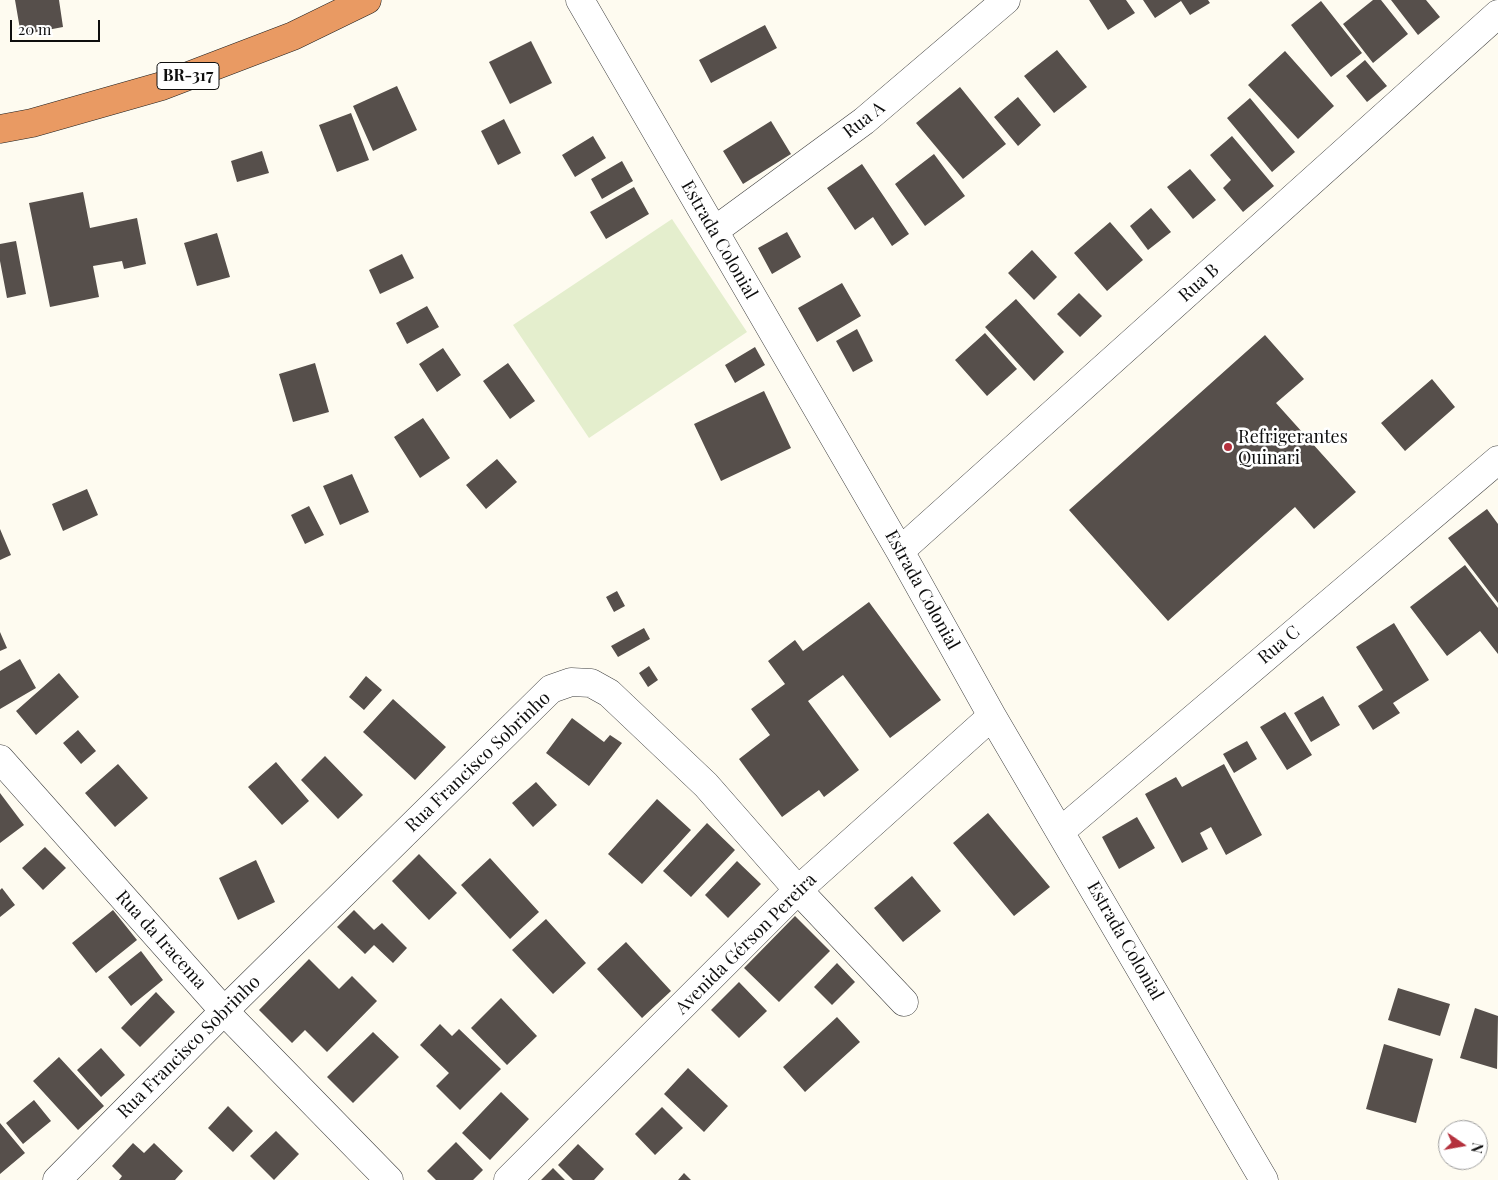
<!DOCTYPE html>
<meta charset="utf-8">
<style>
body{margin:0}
#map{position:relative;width:1498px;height:1180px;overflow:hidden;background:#fefbf0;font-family:"Playfair Display",serif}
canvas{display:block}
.north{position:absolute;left:1438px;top:1120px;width:50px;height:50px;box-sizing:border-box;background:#fff;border:1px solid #9f9f9f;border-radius:50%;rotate:102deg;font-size:14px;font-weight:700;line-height:20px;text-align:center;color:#0e0e0e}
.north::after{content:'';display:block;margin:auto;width:18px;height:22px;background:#b4313d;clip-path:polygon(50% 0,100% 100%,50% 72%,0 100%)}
.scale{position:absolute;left:10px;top:20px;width:90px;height:22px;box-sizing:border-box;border:2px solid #0e0e0e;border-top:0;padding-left:6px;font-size:15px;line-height:18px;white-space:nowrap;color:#0e0e0e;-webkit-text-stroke:4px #fff;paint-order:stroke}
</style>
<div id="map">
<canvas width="1498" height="1180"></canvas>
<div class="north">N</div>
<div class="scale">20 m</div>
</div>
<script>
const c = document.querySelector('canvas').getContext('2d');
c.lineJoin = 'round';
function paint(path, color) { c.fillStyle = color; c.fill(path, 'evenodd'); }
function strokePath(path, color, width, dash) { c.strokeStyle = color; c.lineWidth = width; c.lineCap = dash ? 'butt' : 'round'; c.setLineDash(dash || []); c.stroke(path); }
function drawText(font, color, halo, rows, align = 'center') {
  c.font = font + ' "Playfair Display",serif'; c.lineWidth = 5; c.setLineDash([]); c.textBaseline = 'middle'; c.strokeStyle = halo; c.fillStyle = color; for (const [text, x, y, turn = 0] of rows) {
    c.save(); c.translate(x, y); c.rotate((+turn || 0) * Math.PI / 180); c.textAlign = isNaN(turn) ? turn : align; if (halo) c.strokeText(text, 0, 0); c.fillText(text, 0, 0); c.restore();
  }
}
paint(new Path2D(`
 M 672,219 L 747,332 L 589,438 L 513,325 Z`), '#e4eecd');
paint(new Path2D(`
 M 15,0 L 59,0 L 63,27 L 21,35 Z
 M 1089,0 L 1126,0 L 1135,13 L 1108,30 Z
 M 1143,0 L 1208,0 L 1210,3 L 1190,15 L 1181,1 L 1155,18 Z
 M 1373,0 L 1381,0 L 1408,34 L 1373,63 L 1343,24 Z
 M 1391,0 L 1426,0 L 1440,17 L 1418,35 Z
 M 1321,1 L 1362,53 L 1331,77 L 1291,25 Z
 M 765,25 L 777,48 L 711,83 L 699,60 Z
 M 531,41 L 552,83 L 510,104 L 489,62 Z
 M 1057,50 L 1087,87 L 1054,113 L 1024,76 Z
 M 1285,51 L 1334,106 L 1298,139 L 1248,85 Z
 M 1365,60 L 1387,86 L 1367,102 L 1346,76 Z
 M 397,86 L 417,130 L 373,151 L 353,106 Z
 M 960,87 L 1006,144 L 963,179 L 916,123 Z
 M 1018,97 L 1041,125 L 1018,146 L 994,117 Z
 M 1250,98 L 1295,152 L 1272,172 L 1227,118 Z
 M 351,113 L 369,160 L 337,172 L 319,125 Z
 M 504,119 L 521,153 L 498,165 L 481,131 Z
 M 771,121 L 791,154 L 743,184 L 723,151 Z
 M 593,136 L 606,158 L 575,177 L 562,155 Z
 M 1232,136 L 1274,186 L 1243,212 L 1223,188 L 1231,180 L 1210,155 Z
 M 262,151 L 269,173 L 237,182 L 231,161 Z
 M 934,154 L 965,196 L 925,226 L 895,184 Z
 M 622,161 L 633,181 L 602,199 L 591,179 Z
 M 862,164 L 909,234 L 892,246 L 873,217 L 855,230 L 827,188 Z
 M 1190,169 L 1216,200 L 1193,219 L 1167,187 Z
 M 634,187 L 649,214 L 606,239 L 590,212 Z
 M 83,192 L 90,228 L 137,218 L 146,264 L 124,269 L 122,261 L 93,266 L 99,297 L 50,307 L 29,203 Z
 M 1151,208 L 1171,232 L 1148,250 L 1130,226 Z
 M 1110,222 L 1143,260 L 1107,291 L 1074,253 Z
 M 787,232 L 801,257 L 772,274 L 758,248 Z
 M 217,233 L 230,277 L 197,286 L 184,243 Z
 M 16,241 L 26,294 L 7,298 L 0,261 L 0,244 Z
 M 1032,250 L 1057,277 L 1034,300 L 1008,273 Z
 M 402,254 L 414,278 L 380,294 L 369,270 Z
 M 842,283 L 861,316 L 817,342 L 798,308 Z
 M 1079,293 L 1102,316 L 1080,337 L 1057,314 Z
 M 1016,299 L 1064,352 L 1034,381 L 985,327 Z
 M 427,306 L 439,327 L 407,344 L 396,323 Z
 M 857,329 L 873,361 L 853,372 L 836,341 Z
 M 985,333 L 1017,369 L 987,396 L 955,360 Z
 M 1265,335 L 1304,379 L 1276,403 L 1356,492 L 1314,529 L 1295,507 L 1168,621 L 1069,510 Z
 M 755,347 L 765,365 L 735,383 L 725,365 Z
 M 443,348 L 461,375 L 437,392 L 419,364 Z
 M 315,363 L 329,412 L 293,422 L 279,374 Z
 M 508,363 L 535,401 L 510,419 L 483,381 Z
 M 1432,379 L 1455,407 L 1405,451 L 1381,423 Z
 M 764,391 L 791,448 L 721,481 L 694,424 Z
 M 423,418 L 450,458 L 420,478 L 394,437 Z
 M 497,459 L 517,482 L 486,509 L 466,485 Z
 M 352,474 L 369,512 L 340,525 L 323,486 Z
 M 87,489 L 98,515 L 63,531 L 52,504 Z
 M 309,506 L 324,535 L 305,544 L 291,515 Z
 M 1487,509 L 1498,524 L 1498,603 L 1448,538 Z
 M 0,529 L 11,555 L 0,560 Z
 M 1465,565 L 1498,608 L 1498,654 L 1480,631 L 1447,656 L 1410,607 Z
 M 617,591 L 625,606 L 614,612 L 606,597 Z
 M 869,602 L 941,700 L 890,738 L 843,675 L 808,701 L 859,770 L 824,797 L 819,790 L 782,817 L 739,759 L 770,735 L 751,709 L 785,684 L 768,661 L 795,640 L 803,651 Z
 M 1394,623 L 1429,680 L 1393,703 L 1400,713 L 1373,730 L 1358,706 L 1383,690 L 1356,647 Z
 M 644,628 L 650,639 L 618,657 L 611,646 Z
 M 0,632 L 7,648 L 0,651 Z
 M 20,659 L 36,688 L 0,709 L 0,671 Z
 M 649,666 L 658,680 L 648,687 L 639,673 Z
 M 59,673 L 79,697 L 36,735 L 16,711 Z
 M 366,676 L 382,690 L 364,710 L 349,697 Z
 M 1323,696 L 1340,725 L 1311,742 L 1294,713 Z
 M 393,699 L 446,747 L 415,780 L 363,732 Z
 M 1285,712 L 1312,755 L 1287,770 L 1260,727 Z
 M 572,718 L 604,742 L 610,735 L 622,743 L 589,786 L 546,753 Z
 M 78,730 L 96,751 L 81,764 L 63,743 Z
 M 1247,741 L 1257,759 L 1234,773 L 1223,754 Z
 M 325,756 L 363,795 L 338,819 L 301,780 Z
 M 276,762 L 309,801 L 282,825 L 248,787 Z
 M 118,764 L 148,798 L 115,827 L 85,793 Z
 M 1224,764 L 1262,835 L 1226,855 L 1211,827 L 1200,833 L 1208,849 L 1182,863 L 1145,794 L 1176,777 L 1182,787 Z
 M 536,782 L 557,805 L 533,827 L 512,803 Z
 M 0,793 L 24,825 L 0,843 Z
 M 657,799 L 691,830 L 642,884 L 608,854 Z
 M 988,813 L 1050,887 L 1014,916 L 953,843 Z
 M 1137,817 L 1155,848 L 1119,869 L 1102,837 Z
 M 707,823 L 735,850 L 691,897 L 663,871 Z
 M 45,847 L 66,868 L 43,890 L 22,868 Z
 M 419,854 L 457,893 L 429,920 L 392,881 Z
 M 490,858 L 539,912 L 510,939 L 461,885 Z
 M 256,860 L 275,902 L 238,920 L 219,878 Z
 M 737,861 L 761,884 L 728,918 L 705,895 Z
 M 912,876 L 941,911 L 903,942 L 874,908 Z
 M 2,888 L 15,905 L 0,917 L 0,890 Z
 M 113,910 L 137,940 L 96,973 L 72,943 Z
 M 354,910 L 374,930 L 382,923 L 407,948 L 393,963 L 374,945 L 365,954 L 337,927 Z
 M 795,916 L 830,951 L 779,1002 L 744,968 Z
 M 546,919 L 586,963 L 553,994 L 512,950 Z
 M 626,942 L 671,991 L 642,1018 L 597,969 Z
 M 141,951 L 163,980 L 131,1006 L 108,977 Z
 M 309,959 L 339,989 L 352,976 L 377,1001 L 327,1052 L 305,1030 L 292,1043 L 259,1010 Z
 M 837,963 L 855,982 L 832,1005 L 814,987 Z
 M 739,982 L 767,1011 L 739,1038 L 711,1010 Z
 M 1398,988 L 1450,1004 L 1440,1036 L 1388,1020 Z
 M 156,992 L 175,1012 L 140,1047 L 121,1028 Z
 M 501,998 L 537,1036 L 507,1065 L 471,1028 Z
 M 1475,1008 L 1498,1016 L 1497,1069 L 1460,1058 Z
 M 837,1017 L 860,1042 L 805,1092 L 783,1067 Z
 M 440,1024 L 452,1036 L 459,1029 L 501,1069 L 460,1110 L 436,1086 L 449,1073 L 420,1045 Z
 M 373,1032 L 399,1057 L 353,1103 L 327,1077 Z
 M 1384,1044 L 1433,1059 L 1416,1123 L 1366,1109 Z
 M 101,1048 L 125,1075 L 101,1097 L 77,1070 Z
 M 59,1057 L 104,1106 L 78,1130 L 33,1081 Z
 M 688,1068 L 728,1106 L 704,1132 L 664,1094 Z
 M 501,1092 L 529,1119 L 490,1160 L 462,1133 Z
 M 34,1100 L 51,1121 L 23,1144 L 6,1123 Z
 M 228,1106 L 253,1131 L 233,1152 L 208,1128 Z
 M 662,1107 L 683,1128 L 655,1155 L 635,1134 Z
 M 0,1123 L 25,1153 L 0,1174 Z
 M 276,1131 L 299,1154 L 274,1180 L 250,1156 Z
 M 456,1142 L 483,1170 L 473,1180 L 436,1180 L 427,1171 Z
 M 133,1143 L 144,1153 L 154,1143 L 183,1171 L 175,1180 L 119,1180 L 122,1176 L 112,1166 Z
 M 578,1144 L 604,1169 L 594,1180 L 573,1180 L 558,1165 Z
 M 553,1168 L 565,1180 L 541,1180 Z
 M 684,1173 L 691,1180 L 678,1180 Z`), '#564f4b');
const street = new Path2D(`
 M 580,0 L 900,551 L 992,716 L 1264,1180
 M 714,231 L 864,121 L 1006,0
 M 900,551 L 1498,14
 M 0,759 L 224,1011 L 389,1180
 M 1061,831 L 1498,460
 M 57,1180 L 224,1011 L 551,689 L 571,682 L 591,683 L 609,693 L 706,785 L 798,890 L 904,1002
 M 508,1180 L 798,890 L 992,716`);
const highway = new Path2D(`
 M 0,129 L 32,123 L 162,86 L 293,36 L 367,0`);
strokePath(street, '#414141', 29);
strokePath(highway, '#1f1f1f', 29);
strokePath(street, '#fff', 28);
strokePath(highway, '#e99a63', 28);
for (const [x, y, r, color] of [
 [1228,447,5,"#b4313d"]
]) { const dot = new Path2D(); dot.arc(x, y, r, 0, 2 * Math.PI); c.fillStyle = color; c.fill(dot); strokePath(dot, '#fff', 2); }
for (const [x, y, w] of [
 [188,76,62]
]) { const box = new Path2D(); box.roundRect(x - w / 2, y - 13.5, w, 27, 4); c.fillStyle = '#fff'; c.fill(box); strokePath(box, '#0e0e0e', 1); }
drawText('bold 16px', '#0e0e0e', null, [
 ["BR-317",188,76]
]);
drawText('18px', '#0e0e0e', '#fff', [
 ["Rua A",864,120,-38],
 ["Estrada Colonial",719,240,60],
 ["Rua B",1199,283,-42],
 ["Estrada Colonial",922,590,61],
 ["Rua C",1279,645,-40],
 ["Rua Francisco Sobrinho",478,762,-44],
 ["Rua da Iracema",161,940,48],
 ["Estrada Colonial",1125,941,60],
 ["Avenida Gérson Pereira",746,944,-45],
 ["Rua Francisco Sobrinho",189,1047,-45]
]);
drawText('18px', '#0e0e0e', '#fff', [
 ["Refrigerantes",1238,437],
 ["Quinari",1238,458]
], 'left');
</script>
